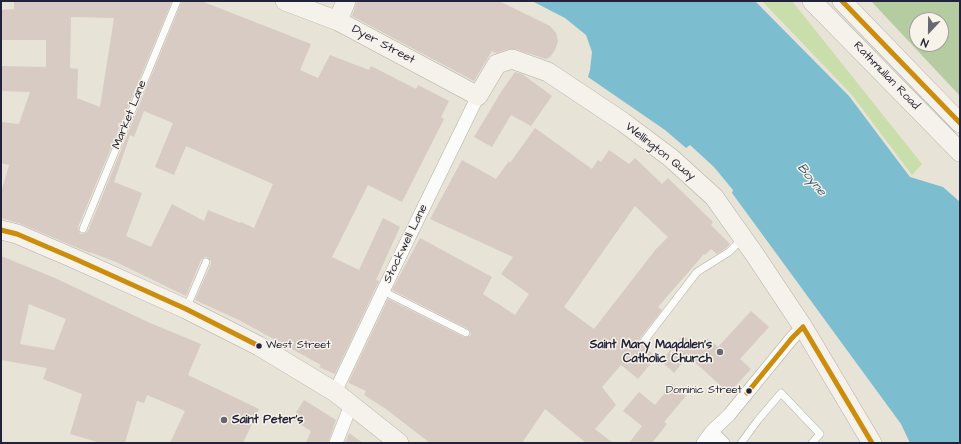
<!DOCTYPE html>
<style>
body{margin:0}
#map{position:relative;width:961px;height:444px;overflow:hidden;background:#e7e3d6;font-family:"Architects Daughter",sans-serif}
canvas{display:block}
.frame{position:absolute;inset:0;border:2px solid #22223b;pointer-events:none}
.north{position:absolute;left:909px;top:12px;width:40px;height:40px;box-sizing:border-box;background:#f7f3e8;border:1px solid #a29fa3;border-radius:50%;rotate:202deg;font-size:11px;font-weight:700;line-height:16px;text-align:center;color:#22223b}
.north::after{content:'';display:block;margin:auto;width:14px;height:18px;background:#676671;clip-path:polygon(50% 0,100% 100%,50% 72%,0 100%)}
</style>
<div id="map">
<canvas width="961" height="444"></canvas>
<div class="frame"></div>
<div class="north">N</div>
</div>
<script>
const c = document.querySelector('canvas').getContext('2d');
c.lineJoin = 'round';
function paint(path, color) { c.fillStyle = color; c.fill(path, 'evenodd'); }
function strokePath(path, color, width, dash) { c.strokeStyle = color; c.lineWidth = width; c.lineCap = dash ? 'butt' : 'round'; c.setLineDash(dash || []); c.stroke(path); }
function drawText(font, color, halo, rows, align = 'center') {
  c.font = font + ' "Architects Daughter",sans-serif'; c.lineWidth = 3; c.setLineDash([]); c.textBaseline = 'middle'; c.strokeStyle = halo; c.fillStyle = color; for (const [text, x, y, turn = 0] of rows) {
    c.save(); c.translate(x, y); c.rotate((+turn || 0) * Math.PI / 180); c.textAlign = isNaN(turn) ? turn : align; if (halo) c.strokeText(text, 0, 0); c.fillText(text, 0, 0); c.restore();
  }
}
paint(new Path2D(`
 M 762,1 L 792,1 L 922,164 L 912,175 L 852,95 Z`), '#c9deaa');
paint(new Path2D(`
 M 871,1 L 960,1 L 960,96 ZM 917,20 L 941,20 L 941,44 L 917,44 Z`), '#b5cca0');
paint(new Path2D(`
 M 532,1 L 755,1 L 849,96 L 910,177 L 943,187 L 960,202 L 960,443 L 910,443 L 901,424 L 732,193 L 733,190 L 714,167 L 690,145 L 686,148 L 665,130 L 588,77 L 590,70 L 592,52 L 586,35 L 565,18 Z`), '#7cbed0');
paint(new Path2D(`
 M 14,1 L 172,1 L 78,227 L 79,232 L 81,234 L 86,233 L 88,231 L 182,1 L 201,1 L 311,44 L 300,70 L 318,78 L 330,55 L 369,70 L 371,66 L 416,89 L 418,85 L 449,101 L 441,117 L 444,119 L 402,202 L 368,185 L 332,257 L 359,270 L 383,218 L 400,227 L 376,280 L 379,281 L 335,374 L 319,367 L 321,365 L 239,320 L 195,300 L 211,264 L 211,261 L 208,258 L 205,257 L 201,260 L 186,296 L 116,262 L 90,252 L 90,253 L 21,224 L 1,218 L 1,193 L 9,165 L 1,163 L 1,122 L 19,124 L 30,92 L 1,91 L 1,66 L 46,67 L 46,40 L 1,40 L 1,10 L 14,9 ZM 71,17 L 114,18 L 100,107 L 77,98 L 78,69 L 70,68 ZM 144,111 L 173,123 L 155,167 L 174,175 L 186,146 L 273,184 L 254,228 L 241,222 L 240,223 L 208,210 L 204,221 L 172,204 L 151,247 L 126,236 L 142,193 L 114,182 L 130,135 L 134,137 Z
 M 357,1 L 499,1 L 550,26 L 556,33 L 558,41 L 555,50 L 550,57 L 546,59 L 515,49 L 509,49 L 496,53 L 492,51 L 474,81 L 352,16 L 356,5 Z
 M 515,72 L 522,74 L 552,96 L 531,126 L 511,115 L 492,147 L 474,137 L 501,92 Z
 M 535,128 L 592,169 L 598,160 L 601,162 L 609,150 L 629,164 L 635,158 L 662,184 L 668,178 L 713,222 L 711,225 L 730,244 L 726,248 L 717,254 L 711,249 L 705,255 L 704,254 L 658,307 L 662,310 L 640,338 L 639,342 L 656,357 L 638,379 L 621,365 L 602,387 L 616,405 L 595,429 L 613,443 L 586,443 L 545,409 L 522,443 L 430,443 L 386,409 L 364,395 L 366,391 L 349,383 L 349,381 L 388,299 L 464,337 L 468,337 L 471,335 L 470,331 L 468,329 L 392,290 L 420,238 L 492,277 L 483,294 L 515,315 L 529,294 L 501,274 L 513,257 L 430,219 L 462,160 L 496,179 L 509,161 L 510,163 ZM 635,206 L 668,237 L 656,249 L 594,329 L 564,307 Z
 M 1,256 L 55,278 L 150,323 L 201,344 L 188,375 L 259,409 L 243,443 L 170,443 L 185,411 L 147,395 L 144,403 L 137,401 L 125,443 L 101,443 L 70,434 L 82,394 L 43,379 L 47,368 L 1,360 ZM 29,304 L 66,319 L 54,350 L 20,344 Z
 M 751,311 L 769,327 L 740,359 L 751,369 L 729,393 L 688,356 L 674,373 L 661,361 L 683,335 L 698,348 L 707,338 L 718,347 Z
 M 672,384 L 686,396 L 664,422 L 667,424 L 652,443 L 629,443 L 642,426 L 623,411 L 639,392 L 655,405 Z
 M 304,400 L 336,420 L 328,443 L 306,443 L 311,431 L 292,419 Z
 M 349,433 L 363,443 L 345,443 Z`), '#d7cbc3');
const lane = new Path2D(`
 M 83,229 L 177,1
 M 383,291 L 466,333
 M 186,309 L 206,262
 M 644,341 L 697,272 L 729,252 L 743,238
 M 741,443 L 758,420 L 781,393 L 820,434 L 812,443`);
const street = new Path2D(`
 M 335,392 L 395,266 L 478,96
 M 711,432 L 723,443
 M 336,443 L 351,405
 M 703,443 L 711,432 L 729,415 L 792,338 L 803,327`);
const secondary = new Path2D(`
 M 285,1 L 338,21 L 478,96 L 497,64 L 512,59 L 548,72 L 623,122 L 671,158 L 714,197 L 755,255 L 803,327 L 872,443
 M 812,1 L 960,152
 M 842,1 L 960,123
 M 338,21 L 346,1
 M 1,230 L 17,234 L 73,258 L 186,309 L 259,346 L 335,392 L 399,443`);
strokePath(lane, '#b2afa9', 8);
strokePath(street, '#b2afa9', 14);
strokePath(secondary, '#b2afa9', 20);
strokePath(lane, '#fbfbf9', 7);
strokePath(street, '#fbfbf9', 13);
strokePath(secondary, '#f5f1eb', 19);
strokePath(new Path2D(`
 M 842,1 L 960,123
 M 1,230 L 17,234 L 73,258 L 186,309 L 259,346
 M 803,327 L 872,443
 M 747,393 L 792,338 L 803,327`), '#cc8c0c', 5);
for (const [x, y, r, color] of [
 [259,346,3.5,"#22223b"],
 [720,352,4,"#676671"],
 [749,391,3.5,"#22223b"],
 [224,420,4,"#676671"]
]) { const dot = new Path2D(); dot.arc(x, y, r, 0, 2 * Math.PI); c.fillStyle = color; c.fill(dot); strokePath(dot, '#f7f3e8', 1.5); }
drawText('11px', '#22223b', '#f7f3e8', [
 ["West Street",266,346],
 ["Dominic Street",742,391,"right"]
], 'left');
drawText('12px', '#22223b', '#f7f3e8', [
 ["Dyer Street",383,45,28],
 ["Rathmullan Road",886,76,46],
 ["Market Lane",130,115,-68],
 ["Wellington Quay",660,152,38],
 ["Stockwell Lane",406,244,-64]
]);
drawText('bold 12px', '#22223b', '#f7f3e8', [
 ["Saint Mary Magdalen's",712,345],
 ["Catholic Church",712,359],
 ["Saint Peter's",232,420,"left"]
], 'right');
drawText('italic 13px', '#345a75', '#f7f3e8', [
 ["Boyne",811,180,51]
]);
</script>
